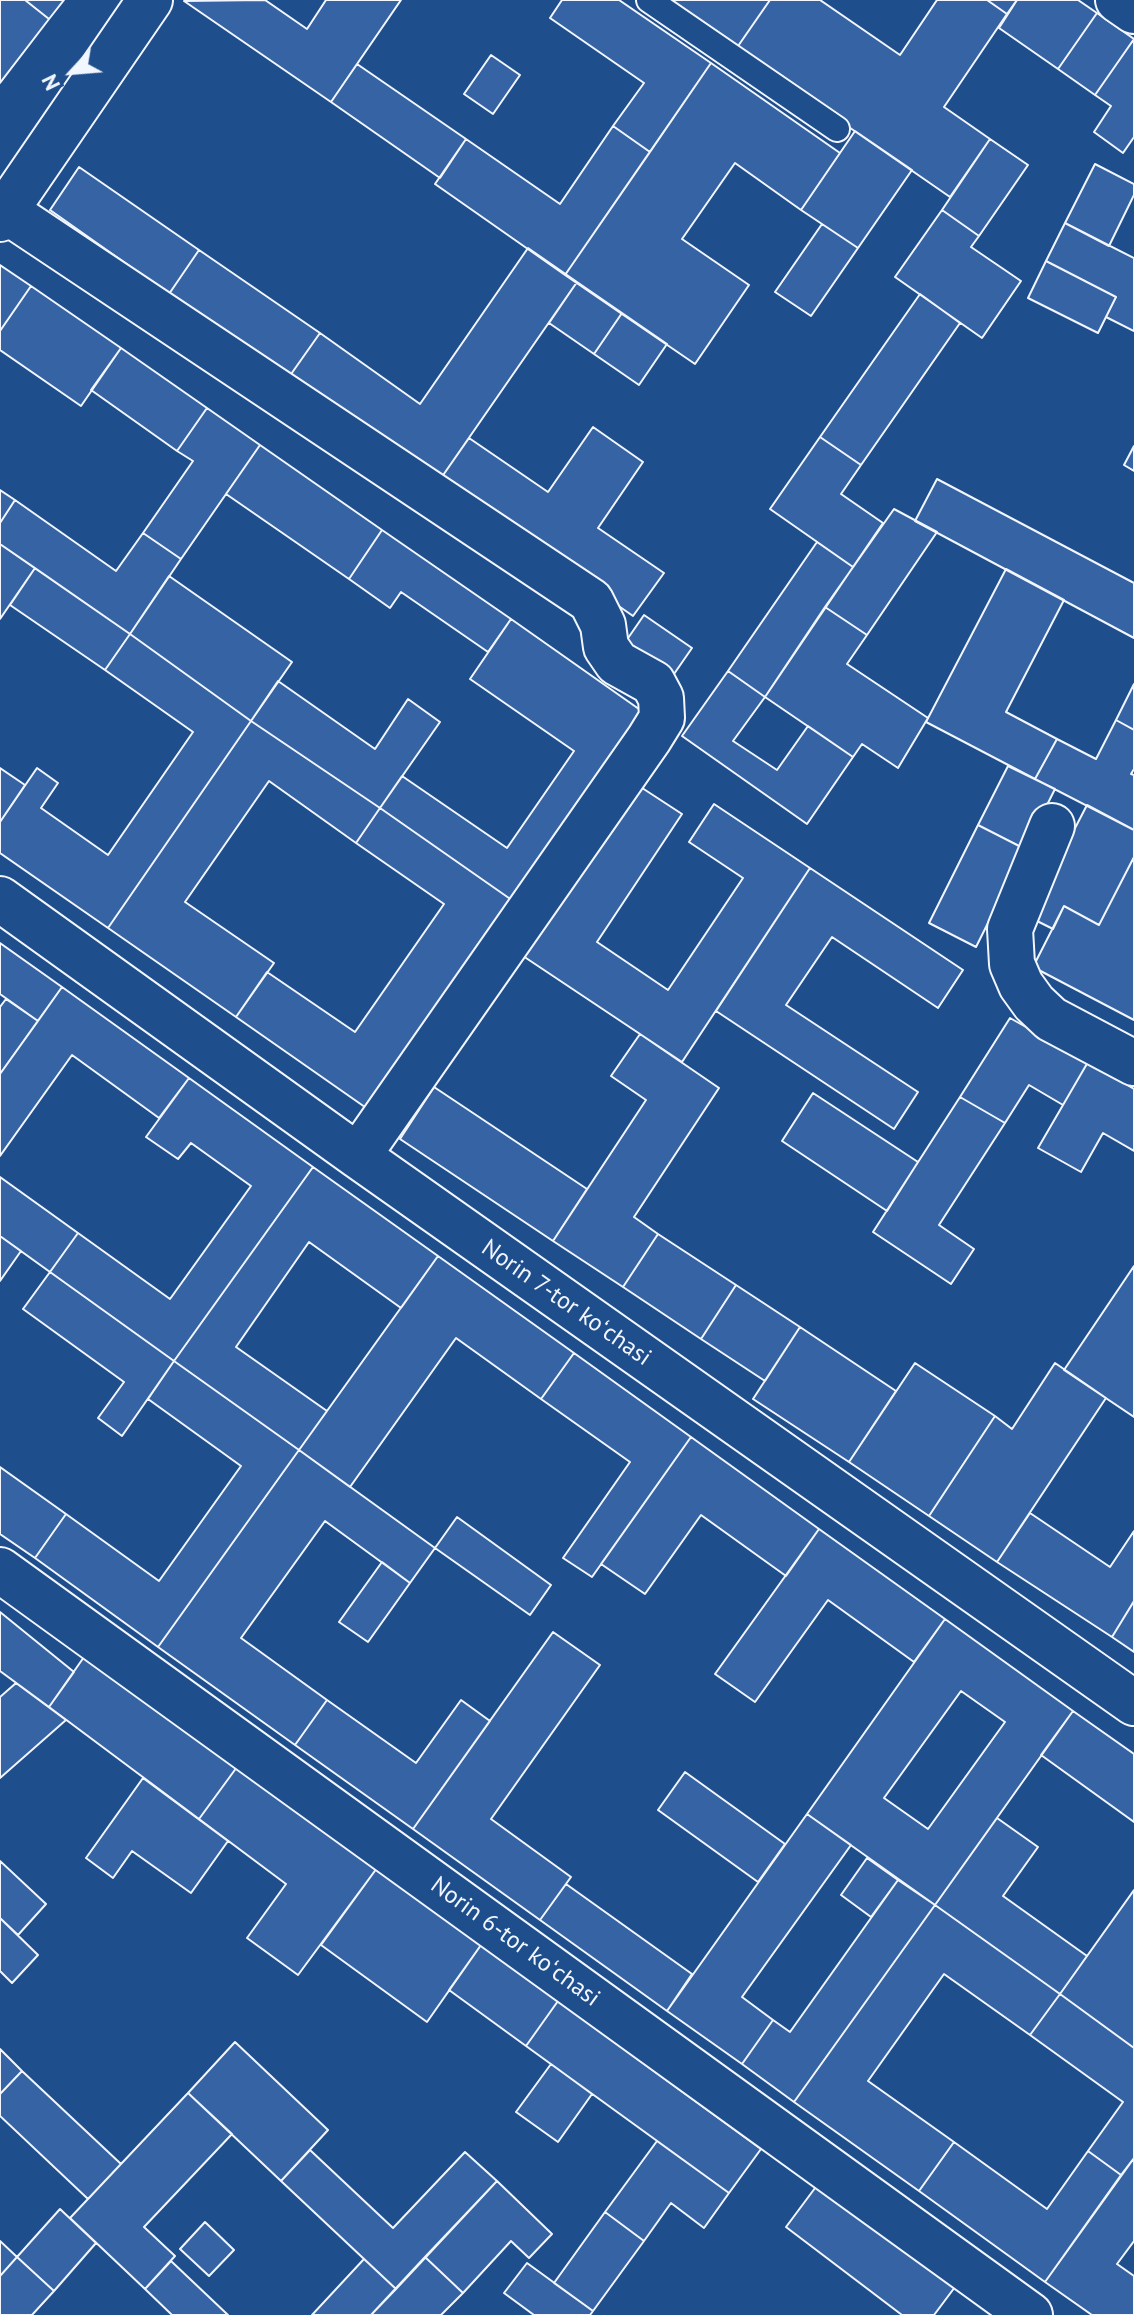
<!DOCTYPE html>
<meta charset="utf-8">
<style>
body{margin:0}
#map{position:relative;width:1134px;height:2315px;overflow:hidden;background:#1f4e8c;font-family:"PT Sans",sans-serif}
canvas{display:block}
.north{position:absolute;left:32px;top:32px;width:80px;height:80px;-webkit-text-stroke:6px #1f4e8c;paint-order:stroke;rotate:244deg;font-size:22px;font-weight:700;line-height:32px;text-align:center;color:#f2f6ff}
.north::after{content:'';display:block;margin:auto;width:28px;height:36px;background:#f2f6ff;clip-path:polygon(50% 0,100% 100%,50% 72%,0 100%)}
</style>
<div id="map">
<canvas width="1134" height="2315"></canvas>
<div class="north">N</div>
</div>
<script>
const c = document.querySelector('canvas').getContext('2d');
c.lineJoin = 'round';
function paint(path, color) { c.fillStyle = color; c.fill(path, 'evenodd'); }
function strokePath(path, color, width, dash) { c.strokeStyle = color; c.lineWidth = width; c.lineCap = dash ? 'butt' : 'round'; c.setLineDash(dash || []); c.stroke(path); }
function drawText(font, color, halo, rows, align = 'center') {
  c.font = font + ' "PT Sans",sans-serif'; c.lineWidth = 6; c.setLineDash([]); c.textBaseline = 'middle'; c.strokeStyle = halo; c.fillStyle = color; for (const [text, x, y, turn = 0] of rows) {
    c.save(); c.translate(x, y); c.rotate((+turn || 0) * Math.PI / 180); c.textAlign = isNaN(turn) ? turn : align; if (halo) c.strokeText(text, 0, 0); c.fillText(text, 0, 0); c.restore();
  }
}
const building = new Path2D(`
 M 0,0 L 25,0 L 49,19 L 0,83 Z
 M 25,0 L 64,0 L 49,19 Z
 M 265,0 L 307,29 L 326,0 L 401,0 L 331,102 L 184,1 Z
 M 562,0 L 619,0 L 711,63 L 650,152 L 613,126 L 644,83 L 550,18 Z
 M 666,0 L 770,0 L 736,49 Z
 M 770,0 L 820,0 L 900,55 L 937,0 L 987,0 L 1007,14 L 944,107 L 990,139 L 950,197 L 736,49 Z
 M 987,0 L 1017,0 L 1007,14 Z
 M 1017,0 L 1078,0 L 1097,13 L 1058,69 L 999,28 Z
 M 1097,13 L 1134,39 L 1095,95 L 1058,69 Z
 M 1134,39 L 1134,137 L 1123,153 L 1094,132 L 1111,106 L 1095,95 Z
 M 491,55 L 520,75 L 493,114 L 464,94 Z
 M 711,63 L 840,153 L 801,210 L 735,163 L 682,239 L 749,285 L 695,364 L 565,275 Z
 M 357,64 L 466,139 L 440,178 L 331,102 Z
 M 613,126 L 650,152 L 565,275 L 435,184 L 466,139 L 560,204 Z
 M 855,131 L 912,170 L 858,248 L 801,210 Z
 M 990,139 L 1028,165 L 979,236 L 942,210 Z
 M 1095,164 L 1134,184 L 1134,195 L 1109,246 L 1065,223 Z
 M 79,167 L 199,250 L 169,294 L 50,210 Z
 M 942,210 L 979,236 L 971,247 L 1021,281 L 982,338 L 895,277 Z
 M 1065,223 L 1134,258 L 1134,331 L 1106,317 L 1116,297 L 1046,261 Z
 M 822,224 L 858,248 L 811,316 L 775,292 Z
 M 528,248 L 577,282 L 439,481 L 289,377 L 320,333 L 420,404 Z
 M 199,250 L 320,333 L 289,377 L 169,294 Z
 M 1046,261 L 1116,297 L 1098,333 L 1028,298 Z
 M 0,265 L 31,286 L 0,331 Z
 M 577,282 L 622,313 L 594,354 L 549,323 Z
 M 31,286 L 121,348 L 81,406 L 0,350 L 0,331 Z
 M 920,294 L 960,323 L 861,465 L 820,437 Z
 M 622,313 L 667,344 L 639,385 L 594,354 Z
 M 121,348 L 207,408 L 177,451 L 91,390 Z
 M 207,408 L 260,445 L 181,559 L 143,533 L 193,461 L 177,451 Z
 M 593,427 L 643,462 L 598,528 L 664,573 L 633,616 L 439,481 L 469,438 L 548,492 Z
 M 820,437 L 861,465 L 841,494 L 883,523 L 853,567 L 770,509 Z
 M 260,445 L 382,530 L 349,579 L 226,494 Z
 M 1134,446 L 1134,471 L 1124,465 Z
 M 937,479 L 1134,583 L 1134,638 L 915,521 Z
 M 0,490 L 15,500 L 0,523 Z
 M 15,500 L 116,571 L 143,533 L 181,559 L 130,634 L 0,544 L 0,523 Z
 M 894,509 L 937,532 L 867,635 L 825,607 Z
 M 382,530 L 511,619 L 488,652 L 401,592 L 390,608 L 349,579 Z
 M 817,542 L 853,567 L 765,697 L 728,671 Z
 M 0,544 L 35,568 L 0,619 Z
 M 35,568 L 130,634 L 105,670 L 10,605 Z
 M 1006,569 L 1064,600 L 1006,712 L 1057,739 L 1035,779 L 926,722 Z
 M 169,576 L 292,662 L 251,721 L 130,634 Z
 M 825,607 L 867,635 L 847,664 L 928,718 L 898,768 L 862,744 L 853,757 L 765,697 Z
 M 644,615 L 692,648 L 674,674 L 626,641 Z
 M 511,619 L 646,714 L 516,903 L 380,808 L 402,776 L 507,848 L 574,751 L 470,679 Z
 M 130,634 L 251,721 L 108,928 L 0,853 L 0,822 L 37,768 L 58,783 L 41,808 L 108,855 L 193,732 L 105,670 Z
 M 728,671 L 765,697 L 733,741 L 777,770 L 808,726 L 853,757 L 807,824 L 682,736 Z
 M 278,681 L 375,749 L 408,699 L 440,722 L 380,808 L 251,721 Z
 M 1134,684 L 1134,730 L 1116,720 Z
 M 1116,720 L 1134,730 L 1134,769 L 1131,774 L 1134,775 L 1134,830 L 1035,779 L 1057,739 L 1096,759 Z
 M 251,721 L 380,808 L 356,843 L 269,781 L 185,902 L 274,963 L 236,1017 L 108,928 Z
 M 1008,766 L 1055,789 L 1025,849 L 978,825 Z
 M 0,768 L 25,785 L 0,822 Z
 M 636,784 L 682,814 L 597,942 L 668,990 L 743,878 L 689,842 L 714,804 L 810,868 L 682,1062 L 523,956 Z
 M 1087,805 L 1134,830 L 1134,857 L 1099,925 L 1064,906 L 1053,929 L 1029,917 Z
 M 380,808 L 516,903 L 372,1112 L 236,1017 L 267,972 L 355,1032 L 444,904 L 356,843 Z
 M 978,825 L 1025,849 L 976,947 L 929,923 Z
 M 1134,857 L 1134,1020 L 1033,967 L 1064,906 L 1099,925 Z
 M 810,868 L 963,970 L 938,1008 L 832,937 L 786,1005 L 918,1092 L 894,1129 L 716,1011 Z
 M 0,943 L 62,987 L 38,1021 L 0,994 Z
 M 62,987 L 189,1078 L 159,1118 L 72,1055 L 0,1156 L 0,1074 Z
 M 6,999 L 38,1021 L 0,1074 L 0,1007 Z
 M 1010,1018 L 1088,1062 L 1063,1105 L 1029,1085 L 1005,1123 L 960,1097 Z
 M 640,1034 L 719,1088 L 634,1217 L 658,1234 L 623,1287 L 553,1241 L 646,1100 L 611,1076 Z
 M 1088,1062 L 1134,1089 L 1134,1151 L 1103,1133 L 1081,1172 L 1038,1148 Z
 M 189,1078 L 313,1167 L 174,1361 L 50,1272 L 78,1233 L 170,1299 L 251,1186 L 191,1143 L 178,1159 L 146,1137 Z
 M 434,1087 L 587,1189 L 553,1241 L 400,1139 Z
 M 813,1093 L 918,1162 L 887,1211 L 782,1141 Z
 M 960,1097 L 1005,1123 L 939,1225 L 974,1249 L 951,1284 L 873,1232 Z
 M 313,1167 L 438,1256 L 401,1308 L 309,1242 L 236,1347 L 327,1411 L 299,1450 L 174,1361 Z
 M 0,1177 L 78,1233 L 50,1272 L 0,1236 Z
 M 658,1234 L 736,1285 L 701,1339 L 623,1287 Z
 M 0,1236 L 21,1251 L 0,1281 Z
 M 438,1256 L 574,1353 L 541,1399 L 456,1338 L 350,1487 L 299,1450 Z
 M 1134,1266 L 1134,1417 L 1064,1370 Z
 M 50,1272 L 174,1361 L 122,1436 L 98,1418 L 124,1382 L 23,1309 Z
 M 736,1285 L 800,1327 L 765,1381 L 701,1339 Z
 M 800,1327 L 896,1391 L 849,1462 L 753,1399 Z
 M 574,1353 L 691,1437 L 592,1577 L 563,1558 L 630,1462 L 541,1399 Z
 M 174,1361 L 299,1450 L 158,1647 L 35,1558 L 66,1514 L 159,1581 L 241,1466 L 148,1399 Z
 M 915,1363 L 995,1416 L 929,1516 L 849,1462 Z
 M 1055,1363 L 1106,1398 L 997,1562 L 929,1516 L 995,1416 L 1012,1429 Z
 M 691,1437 L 819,1529 L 786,1576 L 701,1515 L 645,1594 L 601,1564 Z
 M 299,1450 L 435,1548 L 410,1583 L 325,1521 L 241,1638 L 327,1700 L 295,1745 L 158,1647 Z
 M 0,1467 L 66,1514 L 35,1558 L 0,1534 Z
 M 1030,1513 L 1110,1567 L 1134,1531 L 1134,1601 L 1112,1637 L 997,1562 Z
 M 457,1517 L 551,1585 L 530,1615 L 435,1548 Z
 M 819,1529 L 945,1619 L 914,1662 L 828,1600 L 755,1702 L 715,1674 Z
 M 382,1562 L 410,1583 L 368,1642 L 339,1622 Z
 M 1134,1601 L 1134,1652 L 1112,1637 Z
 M 0,1612 L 74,1672 L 49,1707 L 0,1671 Z
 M 945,1619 L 1073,1711 L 935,1905 L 807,1814 ZM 961,1691 L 1005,1722 L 928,1829 L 884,1798 Z
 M 553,1632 L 600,1665 L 491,1819 L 571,1877 L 540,1920 L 413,1829 Z
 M 84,1657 L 237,1767 L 199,1819 L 49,1707 Z
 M 16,1683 L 66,1720 L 0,1778 L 0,1697 Z
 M 327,1700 L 416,1763 L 461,1700 L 490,1721 L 413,1829 L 295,1745 Z
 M 1073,1711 L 1134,1754 L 1134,1822 L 1041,1755 Z
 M 237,1767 L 377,1868 L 298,1975 L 247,1938 L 286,1884 L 199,1819 Z
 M 685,1772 L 785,1844 L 758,1882 L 658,1810 Z
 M 143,1778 L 228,1841 L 191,1893 L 132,1851 L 113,1878 L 86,1858 Z
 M 807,1814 L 851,1845 L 742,1997 L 773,2020 L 742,2064 L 667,2011 Z
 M 997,1818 L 1038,1847 L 1003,1896 L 1087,1956 L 1060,1994 L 935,1905 Z
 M 867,1858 L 898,1880 L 871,1917 L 841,1895 Z
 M 0,1861 L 46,1904 L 18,1935 L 0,1918 Z
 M 377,1868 L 481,1945 L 427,2022 L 321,1945 Z
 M 898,1880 L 935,1905 L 794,2102 L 742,2064 L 773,2020 L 790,2032 Z
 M 566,1884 L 692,1974 L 667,2011 L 540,1920 Z
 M 1134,1890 L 1134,2048 L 1060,1994 Z
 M 935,1905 L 1060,1994 L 1030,2035 L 944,1974 L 868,2081 L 954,2142 L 919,2191 L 794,2102 Z
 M 0,1918 L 38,1955 L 12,1983 L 0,1971 Z
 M 481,1945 L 558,2001 L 526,2046 L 449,1990 Z
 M 1060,1994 L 1134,2048 L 1134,2158 L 1121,2175 L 1088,2151 L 1123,2102 L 1030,2035 Z
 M 558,2001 L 761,2149 L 729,2193 L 526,2046 Z
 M 235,2042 L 328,2130 L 281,2181 L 188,2093 Z
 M 0,2049 L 22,2071 L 0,2094 Z
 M 551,2064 L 592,2094 L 558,2142 L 516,2112 Z
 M 22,2071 L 121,2164 L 88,2199 L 0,2116 L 0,2094 Z
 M 188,2093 L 232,2134 L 144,2227 L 175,2256 L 145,2289 L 70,2218 Z
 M 657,2141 L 729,2193 L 704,2228 L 671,2203 L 644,2241 L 605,2212 Z
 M 954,2142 L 1047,2209 L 1088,2151 L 1121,2175 L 1045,2282 L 919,2191 Z
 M 310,2150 L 393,2228 L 465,2152 L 497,2181 L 396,2289 L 281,2181 Z
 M 1134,2158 L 1134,2241 L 1117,2264 L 1134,2276 L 1134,2315 L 1092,2315 L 1045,2282 Z
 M 821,2180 L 958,2283 L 934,2315 L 902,2315 L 786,2227 Z
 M 497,2181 L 552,2234 L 529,2258 L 511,2241 L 463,2293 L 425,2257 Z
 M 60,2209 L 96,2243 L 54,2291 L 17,2257 Z
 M 605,2212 L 644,2241 L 593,2311 L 554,2283 Z
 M 205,2222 L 234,2250 L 209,2276 L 180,2249 Z
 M 0,2241 L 17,2257 L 0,2276 Z
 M 17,2257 L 54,2291 L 32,2315 L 0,2315 L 0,2276 Z
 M 425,2257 L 463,2293 L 441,2315 L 371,2315 Z
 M 364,2259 L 396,2289 L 371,2315 L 312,2315 Z
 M 171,2261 L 228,2315 L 172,2315 L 145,2289 Z
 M 527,2263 L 593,2311 L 590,2315 L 534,2315 L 504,2293 Z`);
paint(building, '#3563a3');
strokePath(building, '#f2f6ff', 2);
const service = new Path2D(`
 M 649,0 L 837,129`);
const minor = new Path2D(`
 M 1118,0 L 1134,11
 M 6,211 L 591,601 L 603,625 L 606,647 L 617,663 L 653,683 L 661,698 L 662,718 L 649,739 L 358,1156
 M 0,219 L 150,0
 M 1052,826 L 1010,929 L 1012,964 L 1021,985 L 1034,1003 L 1051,1019 L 1134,1063
 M 0,899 L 358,1156 L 1134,1703
 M 0,1570 L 1030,2315`);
strokePath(service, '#f2f6ff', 28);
strokePath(minor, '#f2f6ff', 48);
strokePath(service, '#1f4e8c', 24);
strokePath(minor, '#1f4e8c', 44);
drawText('24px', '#f2f6ff', '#1f4e8c', [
 ["Norin 7-tor koʻchasi",566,1303,35],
 ["Norin 6-tor koʻchasi",515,1942,36]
]);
</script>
